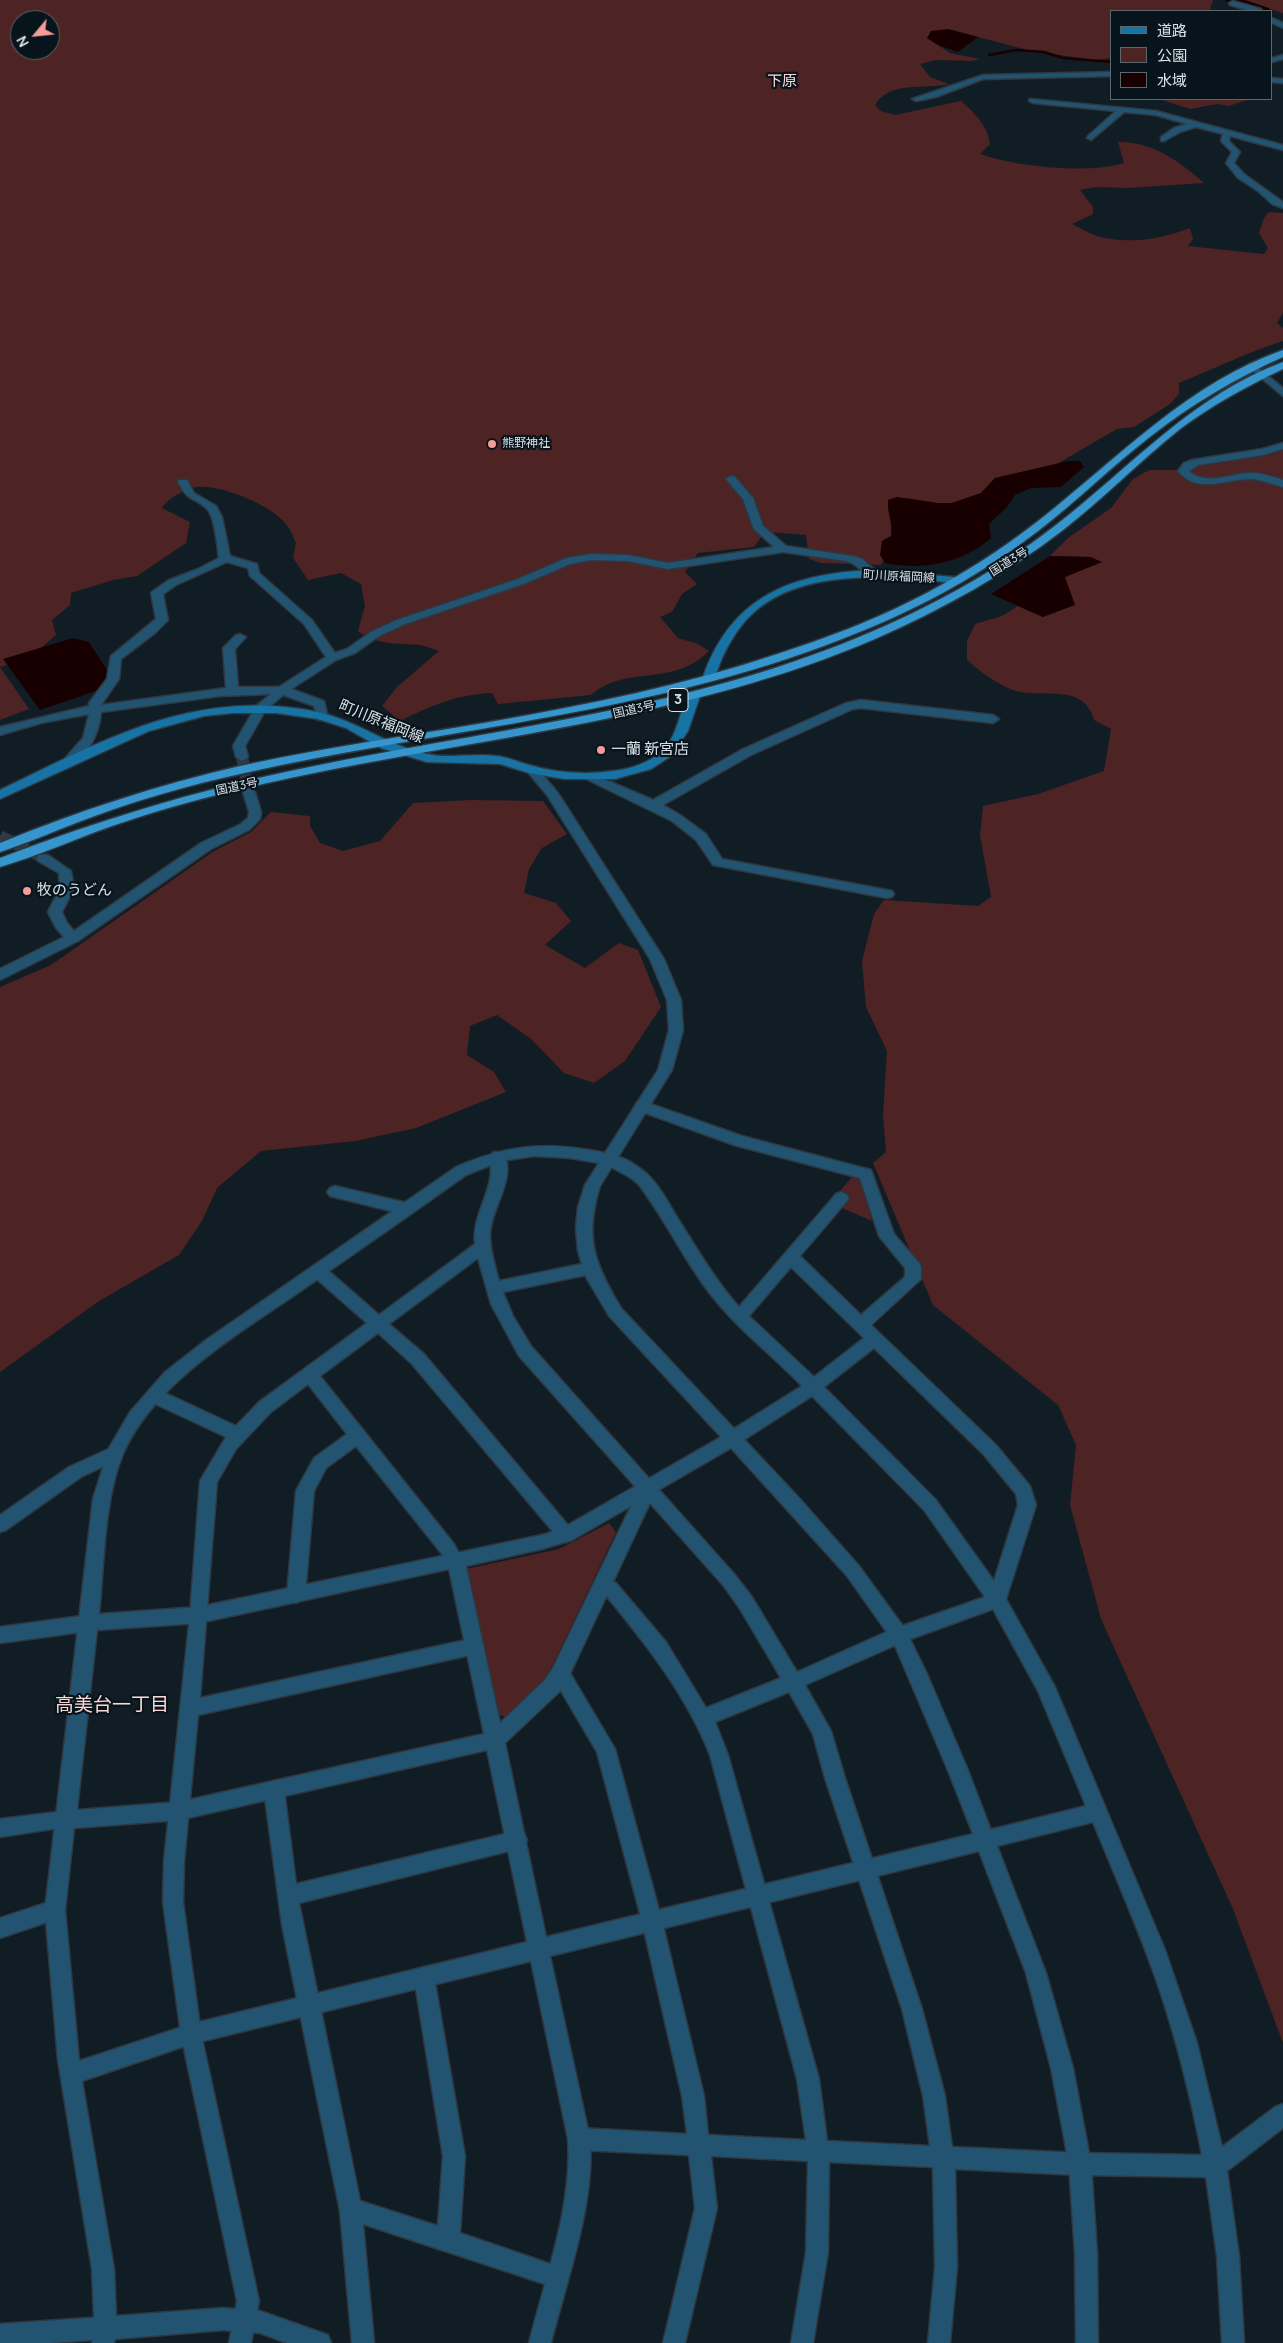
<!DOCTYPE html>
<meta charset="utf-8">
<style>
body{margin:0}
#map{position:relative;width:1283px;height:2343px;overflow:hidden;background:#111d25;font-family:Manrope,"Noto Sans JP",sans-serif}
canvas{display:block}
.legend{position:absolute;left:1110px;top:10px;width:162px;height:90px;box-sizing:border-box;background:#08141c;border:1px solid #5c666d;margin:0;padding:6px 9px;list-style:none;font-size:15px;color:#d9e1e7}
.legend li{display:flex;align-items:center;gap:10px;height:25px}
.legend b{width:25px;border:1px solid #5c666d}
.north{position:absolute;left:10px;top:10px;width:50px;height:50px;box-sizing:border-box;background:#08141c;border:1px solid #5c666d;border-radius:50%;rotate:242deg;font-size:14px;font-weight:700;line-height:20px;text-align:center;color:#d9e1e7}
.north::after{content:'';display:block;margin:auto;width:18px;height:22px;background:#f59b99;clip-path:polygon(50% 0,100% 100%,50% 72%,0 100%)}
</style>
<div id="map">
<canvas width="1283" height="2343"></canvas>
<ul class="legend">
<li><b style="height:6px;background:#1673a3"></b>道路</li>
<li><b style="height:14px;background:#4e2323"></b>公園</li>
<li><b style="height:14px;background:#180000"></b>水域</li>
</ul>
<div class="north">N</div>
</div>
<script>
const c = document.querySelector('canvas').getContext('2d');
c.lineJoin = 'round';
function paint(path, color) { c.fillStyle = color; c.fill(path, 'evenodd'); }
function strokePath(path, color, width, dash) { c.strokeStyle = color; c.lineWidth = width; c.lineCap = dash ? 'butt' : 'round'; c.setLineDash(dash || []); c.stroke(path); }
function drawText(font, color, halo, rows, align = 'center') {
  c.font = font + ' Manrope,"Noto Sans JP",sans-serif'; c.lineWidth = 4.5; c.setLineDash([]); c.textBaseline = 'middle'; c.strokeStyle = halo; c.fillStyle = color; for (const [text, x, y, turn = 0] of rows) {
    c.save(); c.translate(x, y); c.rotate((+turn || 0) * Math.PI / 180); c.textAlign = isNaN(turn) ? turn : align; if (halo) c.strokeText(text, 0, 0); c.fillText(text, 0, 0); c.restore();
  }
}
paint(new Path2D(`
 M 0,0 L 1213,0 L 1210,9 L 1214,11 L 1112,11 L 1112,58 L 1095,60 L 1031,51 L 948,29 L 927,38 L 950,53 L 980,59 L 971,61 L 936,60 L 920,64 L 930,77 L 949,84 C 924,90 890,80 875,105 L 881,111 L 895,115 L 961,101 C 974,112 988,126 990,144 L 980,154 C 1016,167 1089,174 1124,163 L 1118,142 C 1152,141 1179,161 1204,183 L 1127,188 L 1096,187 L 1080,190 L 1093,207 L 1093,214 L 1072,224 C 1080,228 1089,233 1097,236 C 1126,245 1162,239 1190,228 L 1193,239 L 1188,246 L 1264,254 L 1268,248 L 1259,233 L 1264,218 L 1269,212 L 1283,213 L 1283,313 L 1277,323 L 1283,328 L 1283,341 L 1252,352 L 1179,383 L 1179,394 L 1170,404 L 1134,427 L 1117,429 L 1055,465 L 995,478 L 981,493 L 952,503 L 937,503 L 907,498 L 888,508 C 895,529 892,546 881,565 L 821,563 L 809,559 L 806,535 L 765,532 L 754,547 L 698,553 L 685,572 L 697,584 L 682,594 L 672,612 L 660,617 L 678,638 L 698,644 L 709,651 C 672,688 627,664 591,695 L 498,704 L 492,693 C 458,694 430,706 400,721 L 382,706 L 397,687 L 439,651 C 433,649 426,646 420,645 C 399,643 377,646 358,631 L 365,606 L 361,584 L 341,573 L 308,580 L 293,558 L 296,543 C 293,536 290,528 285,523 C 269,504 221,485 197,487 C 185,489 168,498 162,508 L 190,522 L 186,543 L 137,576 L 113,580 L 71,593 L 70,605 L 52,620 L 56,635 L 30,657 L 0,667 L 29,709 L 0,720 ZM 20,20 L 50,20 L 50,50 L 20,50 Z
 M 1240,0 L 1283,0 L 1283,13 Z
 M 1159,99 L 1251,99 L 1229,106 L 1217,104 L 1190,109 Z
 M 1283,450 L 1283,2043 L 1233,1909 L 1101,1619 L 1070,1505 L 1076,1445 L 1058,1405 L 933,1305 L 873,1163 L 886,1152 L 883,1115 L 887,1051 L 866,1007 L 862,961 L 874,914 L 884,900 L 978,906 L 991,897 L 980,835 L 983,806 L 1038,794 L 1104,771 L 1111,729 L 1094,720 C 1084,681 1041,700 1013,690 C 995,683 981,672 967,660 L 967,641 L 975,624 L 1002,616 L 1018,606 L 1043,617 L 1065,577 L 1102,562 L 1090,557 L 1050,556 L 1068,538 L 1111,508 L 1133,479 L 1149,470 L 1174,470 L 1269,455 Z
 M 471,800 L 543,801 L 567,834 L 542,848 L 529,869 L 524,893 L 556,903 L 571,921 L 545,945 L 585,968 L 619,943 L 638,950 L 661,1007 L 625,1061 L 594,1083 L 564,1073 L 531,1039 L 497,1015 L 470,1026 L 467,1055 L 494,1072 L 506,1092 L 416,1128 L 355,1141 L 261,1151 L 217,1188 L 202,1221 L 179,1255 L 99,1301 L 0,1372 L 0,987 L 51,965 L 214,851 L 251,832 L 271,812 L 310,816 L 310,826 L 320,843 L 343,851 L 380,841 L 413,803 Z
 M 852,1177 L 860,1178 L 872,1221 L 842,1208 L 850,1196 L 840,1191 Z
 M 609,1523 L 616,1532 L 547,1677 L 507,1717 L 499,1715 L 466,1569 L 559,1549 Z`), '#4e2323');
paint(new Path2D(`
 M 948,29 L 978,37 L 958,52 L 938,45 L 927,38 L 931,31 Z
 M 1068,461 L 1080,461 L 1084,467 L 1061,487 L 1031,488 L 1015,495 L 1007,507 L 989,524 L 991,538 C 963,563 922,571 885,563 L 880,555 L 882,541 L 891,536 C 893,521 887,514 888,500 L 897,497 L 937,503 L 952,503 L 981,493 L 995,478 Z
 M 1050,556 L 1090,557 L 1102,562 L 1065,577 L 1075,605 L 1043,617 L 991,594 Z
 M 73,638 L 89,642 L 110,675 L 96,691 L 40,710 L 3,659 Z`), '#180000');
strokePath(new Path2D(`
 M 989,55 L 1016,50 L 1044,52 L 1063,58 L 1112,62`), '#180000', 2.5);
paint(new Path2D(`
 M 1225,0 L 1245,0 L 1269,8 L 1271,11 L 1252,11 L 1227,3 Z`), '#180000');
strokePath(new Path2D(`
 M 242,757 L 249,792
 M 0,836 L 42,857`), '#2f3a42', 12, [12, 6]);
const minor = new Path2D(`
 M 1233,1 L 1261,9 L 1262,11 L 1251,11 L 1230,5 L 1229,3 Z
 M 1272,18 L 1283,23 L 1283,28 L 1272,23 Z
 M 1283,55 L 1283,59 L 1272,62 L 1272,58 Z
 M 1112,72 L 1112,76 L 983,79 L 936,97 L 916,101 L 912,99 L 983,75 Z
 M 1272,78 L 1283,79 L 1283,83 L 1272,82 Z
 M 1030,99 L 1156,111 L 1283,145 L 1283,150 L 1230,136 L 1229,141 L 1240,152 L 1234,163 L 1244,174 L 1283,202 L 1283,208 L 1272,204 L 1258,191 L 1238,178 L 1226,163 L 1232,152 L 1221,141 L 1223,134 L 1196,127 L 1180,132 L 1164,141 L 1161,141 L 1161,137 L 1174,128 L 1187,124 L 1156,115 L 1124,112 L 1091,140 L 1087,138 L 1088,136 L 1116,111 L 1033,103 L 1029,101 Z
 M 1252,363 L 1283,388 L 1283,396 L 1249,368 L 1249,364 Z
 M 1283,443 L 1283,449 L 1263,455 L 1198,465 L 1189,471 C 1206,486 1229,474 1249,473 C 1260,472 1272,477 1283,480 L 1283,487 C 1271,484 1261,479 1248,479 C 1224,480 1196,494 1178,471 L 1184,463 L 1192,460 L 1262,449 Z
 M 731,476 L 735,477 L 753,498 L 763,526 L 786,546 L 853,556 L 862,559 L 878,573 L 873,576 C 863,574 857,564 847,561 L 783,552 L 668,569 L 628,561 L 591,560 L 570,564 L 526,583 L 405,624 L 379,636 L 355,653 L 336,660 L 291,689 L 324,701 L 328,717 L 326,720 L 318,720 L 314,706 L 283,695 L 265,711 L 245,746 L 248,757 L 242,761 L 236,757 L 233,746 L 256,706 L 271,694 L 220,696 L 101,712 C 100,731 86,763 65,769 L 59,765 L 83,738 L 89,714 L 41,723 L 0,735 L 0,727 L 89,706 L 89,703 L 107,679 L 111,656 L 156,619 L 151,593 L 153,591 L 169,580 L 198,569 L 219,558 C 217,546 215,515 206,508 C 192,495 190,504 178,482 L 179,480 L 187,480 L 194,493 L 216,506 L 222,517 L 230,556 L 257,564 L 259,573 L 312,620 L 335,653 L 347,649 L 371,632 L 397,620 L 518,579 L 567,558 L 591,554 L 628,555 L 668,563 L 774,547 L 754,529 L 743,499 L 726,479 ZM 227,562 L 248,568 L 250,576 L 304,624 L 326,657 L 279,687 L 238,687 L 235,649 L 246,637 L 240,634 L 236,635 L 223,648 L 226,688 L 101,705 L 119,679 L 121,659 L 155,633 L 168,620 L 163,594 L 176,585 Z
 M 861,700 L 993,715 L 999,719 L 993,723 L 861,708 L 853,709 L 751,755 L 663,805 L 680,815 L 706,834 L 722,859 L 887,890 L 892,891 L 894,894 L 892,897 L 887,898 L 713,865 L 696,840 L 672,821 L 582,777 L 588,773 L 592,774 L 653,800 L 743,749 L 846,703 Z
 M 249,788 L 255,792 L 261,812 L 260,819 L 249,830 L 211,849 L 78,941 L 0,980 L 0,969 L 64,937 L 56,928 L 48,912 L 60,888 L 59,873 L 38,861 L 37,858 L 38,855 L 48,855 L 71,871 L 74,888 L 62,912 L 67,923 L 74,931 L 201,843 L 241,824 L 248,818 L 249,812 L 243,792 Z
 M 642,1101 L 742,1136 L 871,1170 L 894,1234 L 919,1263 L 921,1267 L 921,1279 L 871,1325 L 996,1445 L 1030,1486 L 1036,1505 L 1006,1599 L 1055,1687 L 1165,1950 L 1197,2043 L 1222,2147 L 1275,2107 L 1283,2104 L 1283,2128 L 1227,2171 L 1239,2256 L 1244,2343 L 1222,2343 L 1217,2256 L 1206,2177 L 1080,2175 L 955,2169 L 957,2267 L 950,2343 L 928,2343 L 935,2267 L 933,2167 L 829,2162 L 828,2252 L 813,2343 L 791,2343 L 806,2252 L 808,2161 L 711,2156 L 717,2208 L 685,2343 L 663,2343 L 695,2208 L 689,2155 L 579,2150 L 571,2147 L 568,2139 L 571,2131 L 579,2128 L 687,2134 L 682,2096 L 642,1921 L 597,1752 L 551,1674 L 553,1668 L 560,1666 L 567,1668 L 615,1749 L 662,1921 L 704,2096 L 708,2135 L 806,2140 L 797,2079 L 710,1755 C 686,1694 645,1643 604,1593 L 597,1589 L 594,1584 L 597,1579 L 603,1576 L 616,1583 L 666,1642 L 706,1708 L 781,1678 L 740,1609 L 723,1585 L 519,1356 L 491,1304 L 478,1258 L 389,1324 L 424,1354 L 572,1530 L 575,1535 L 572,1540 L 566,1542 L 560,1540 L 412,1364 L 378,1333 L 320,1376 L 454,1544 L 463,1561 L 460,1566 L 454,1569 L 448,1566 L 442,1554 L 356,1446 L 326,1468 L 314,1491 L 305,1595 L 302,1600 L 296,1603 L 290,1600 L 287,1595 L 296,1491 L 314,1458 L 347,1434 L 308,1384 L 271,1412 L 236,1449 L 217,1482 L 200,1698 L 475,1638 L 481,1640 L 484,1646 L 481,1652 L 475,1654 L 198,1715 L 184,1861 L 183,1902 L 201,2034 L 259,2301 L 251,2343 L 229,2343 L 237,2301 L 181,2034 L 163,1902 L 164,1861 L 190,1615 L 200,1481 L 226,1437 L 149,1401 L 147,1396 L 149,1391 L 155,1389 L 161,1391 L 236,1426 L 259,1402 L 367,1323 L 312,1275 L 310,1271 L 312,1267 L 318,1265 L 324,1267 L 379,1315 L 475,1244 C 472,1221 486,1201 490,1179 C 492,1171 489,1159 493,1152 L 503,1152 C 518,1177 490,1209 490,1235 C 490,1250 495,1266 499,1281 L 591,1262 L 597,1264 L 599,1268 L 597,1272 L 591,1274 L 503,1292 L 513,1316 L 531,1346 L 735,1575 L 752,1597 L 797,1672 L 893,1629 L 985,1597 L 924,1510 L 812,1396 L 739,1443 L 733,1445 L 727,1443 L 725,1438 L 727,1433 L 802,1386 C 771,1354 735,1327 708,1291 C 683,1258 665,1219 639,1185 C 630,1174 607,1168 603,1160 L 605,1156 C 618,1152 636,1165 646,1173 C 658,1184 667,1200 675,1214 C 695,1245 714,1279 739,1307 L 836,1194 L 841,1192 L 846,1194 L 849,1198 L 846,1202 L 800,1256 L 861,1315 L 905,1277 L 905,1268 L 879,1236 L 860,1178 L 734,1145 L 637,1110 L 635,1106 L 637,1102 ZM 791,1267 L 864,1338 L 814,1377 L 749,1316 ZM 874,1348 L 984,1455 L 1016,1494 L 1018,1505 L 994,1581 L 936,1500 L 824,1387 ZM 993,1609 L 1038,1691 L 1086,1806 L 985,1831 L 978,1833 L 975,1840 L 978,1847 L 985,1849 L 1093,1822 C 1115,1876 1139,1930 1158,1985 C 1177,2041 1191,2098 1202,2155 L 1080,2153 L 952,2147 L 945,2096 L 922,2009 L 845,1778 L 831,1731 L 805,1685 L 905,1641 ZM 789,1692 L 813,1734 L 825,1778 L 902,2009 L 923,2096 L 930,2146 L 827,2141 L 819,2079 L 728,1755 L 715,1722 Z
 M 335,1186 L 407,1203 L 412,1205 L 415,1209 L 412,1213 L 407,1215 L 330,1196 L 327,1192 L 330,1188 Z
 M 115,1446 L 121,1448 L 123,1453 L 121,1458 L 81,1477 L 6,1530 L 0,1532 L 0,1515 L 69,1467 Z
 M 89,1615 L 95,1617 L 98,1623 L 95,1629 L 89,1631 L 0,1643 L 0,1627 Z
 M 274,1781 L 281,1784 L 284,1790 L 296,1884 L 517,1831 L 524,1833 L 527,1840 L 524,1847 L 517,1849 L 299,1903 L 360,2201 L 438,2226 L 443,2156 L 414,1977 L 417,1970 L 424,1967 L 431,1970 L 434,1977 L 465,2156 L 460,2233 L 565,2269 L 568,2277 L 565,2285 L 557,2288 L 363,2224 L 374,2343 L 352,2343 L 340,2211 L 282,1925 L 264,1790 L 267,1784 Z
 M 65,1811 L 72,1814 L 75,1820 L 72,1826 L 0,1837 L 0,1819 Z
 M 55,1900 L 62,1903 L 65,1910 L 62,1917 L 0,1938 L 0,1918 Z
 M 104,2317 L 112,2320 L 115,2328 L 112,2336 L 104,2339 L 51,2343 L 0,2343 L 0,2324 Z`);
const tertiary = new Path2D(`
 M 532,766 L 536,767 L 558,793 L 664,959 L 681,1000 L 683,1030 L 672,1070 L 600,1186 C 584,1237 594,1263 621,1308 L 800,1499 L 859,1566 L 905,1629 L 927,1674 L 967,1768 L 1046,1973 L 1073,2068 L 1091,2164 L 1097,2253 L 1098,2343 L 1076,2343 L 1075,2253 L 1069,2164 L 1051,2068 L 1026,1973 L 979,1851 L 550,1956 L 590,2139 C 595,2204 567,2279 551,2343 L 529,2343 C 545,2279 573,2204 568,2139 L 531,1961 L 191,2044 L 82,2081 L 114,2269 L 116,2316 L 223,2308 L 260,2311 L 328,2335 L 331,2343 L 287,2343 L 260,2333 L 223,2330 L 115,2339 L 114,2343 L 92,2343 L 94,2316 L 92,2269 L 58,2060 L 45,1910 L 93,1499 L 109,1448 L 130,1412 L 165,1372 L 206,1340 L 456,1167 C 509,1144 549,1141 605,1153 L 658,1070 L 669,1030 L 667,1000 L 650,959 L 547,795 L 526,770 ZM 534,1156 L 570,1158 L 599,1163 L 585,1185 L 578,1207 L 576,1228 L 578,1251 L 586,1277 L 609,1316 L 721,1437 L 561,1529 L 542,1535 L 199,1607 L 99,1614 C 104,1566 104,1499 123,1454 C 155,1381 242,1332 305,1288 C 359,1250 413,1213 466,1175 L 501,1161 ZM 731,1448 L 847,1576 L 893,1641 L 947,1768 L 973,1834 L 546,1937 L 505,1743 L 559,1692 L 567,1680 L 655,1492 ZM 631,1506 L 553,1668 L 545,1680 L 500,1723 L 466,1566 L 542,1549 L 572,1540 ZM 449,1569 L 484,1734 L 179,1802 L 77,1810 L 97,1630 L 199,1623 ZM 487,1750 L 527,1942 L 191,2024 L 79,2061 L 65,1910 L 74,1828 L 179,1820 Z`);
const secondary = new Path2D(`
 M 874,570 L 954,577 L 960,580 L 954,583 C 892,576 802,567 752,614 C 739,626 729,643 722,658 C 719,665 717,673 713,679 L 705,679 L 703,677 C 732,595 793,573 874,570 Z
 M 694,692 L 700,696 L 688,731 L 671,756 L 651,769 L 615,779 L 564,779 L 529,773 L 500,764 L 427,762 L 381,748 L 346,728 L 318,719 L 276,713 L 233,713 L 204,716 L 149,731 L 0,799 L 0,790 C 105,740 195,687 317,712 C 356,720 388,746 427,754 C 450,759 473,753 496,756 C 508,757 518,762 529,765 C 556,773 586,775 613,771 C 630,769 649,763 662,751 C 678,736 678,715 688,696 C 690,693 690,693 694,692 Z`);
const trunk = new Path2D(`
 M 1283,350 L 1283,357 C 1236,378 1192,404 1151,436 C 1112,466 1077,501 1038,531 C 985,572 924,606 862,631 C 663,714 448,727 240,774 C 190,785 140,799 92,817 C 61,828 31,842 0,852 L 0,843 C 78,811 158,785 240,766 C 348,742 457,730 565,708 C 661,690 757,664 848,629 C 917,602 984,564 1042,518 C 1119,457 1189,383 1283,350 Z
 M 1283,362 L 1283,369 C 1247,386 1212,405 1180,429 C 1140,461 1104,498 1063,530 C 1006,574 941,610 875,639 C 691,718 490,736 295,777 C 233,790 172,805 112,826 C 75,839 38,856 0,867 L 0,858 C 97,821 194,791 295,770 C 479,731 667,713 842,644 C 918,614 992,575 1056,525 C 1130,468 1193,395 1283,362 Z`);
strokePath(minor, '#2d3840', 3);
strokePath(tertiary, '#2d3840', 3);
strokePath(secondary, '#2d3840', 3);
strokePath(trunk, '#2d3840', 3);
paint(minor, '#225472');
paint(tertiary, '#225472');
paint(secondary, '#1673a3');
paint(trunk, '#3595cc');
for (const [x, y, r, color] of [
 [492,444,5,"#f59b99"],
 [601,750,5,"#f59b99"],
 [27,891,5,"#f59b99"]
]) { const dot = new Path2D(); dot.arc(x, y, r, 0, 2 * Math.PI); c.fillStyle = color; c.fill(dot); strokePath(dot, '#08141c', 2); }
drawText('12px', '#d9e1e7', '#08141c', [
 ["熊野神社",502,444]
], 'left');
drawText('12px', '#d9e1e7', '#08141c', [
 ["国道3号",1009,562,-32],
 ["町川原福岡線",899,577,3],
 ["国道3号",634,710,-13],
 ["国道3号",237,787,-12]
]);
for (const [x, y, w] of [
 [678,700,20]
]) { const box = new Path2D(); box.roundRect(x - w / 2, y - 11.5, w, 23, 4); c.fillStyle = '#08141c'; c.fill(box); strokePath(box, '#d9e1e7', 1); }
drawText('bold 14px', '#d9e1e7', null, [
 ["3",678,700]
]);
drawText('15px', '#fad7d5', '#08141c', [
 ["下原",782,82]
]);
drawText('15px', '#d9e1e7', '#08141c', [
 ["町川原福岡線",381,722,22]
]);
drawText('15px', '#d9e1e7', '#08141c', [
 ["一蘭 新宮店",611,750],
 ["牧のうどん",37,891]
], 'left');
drawText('19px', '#fad7d5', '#08141c', [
 ["高美台一丁目",112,1706]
]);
</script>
